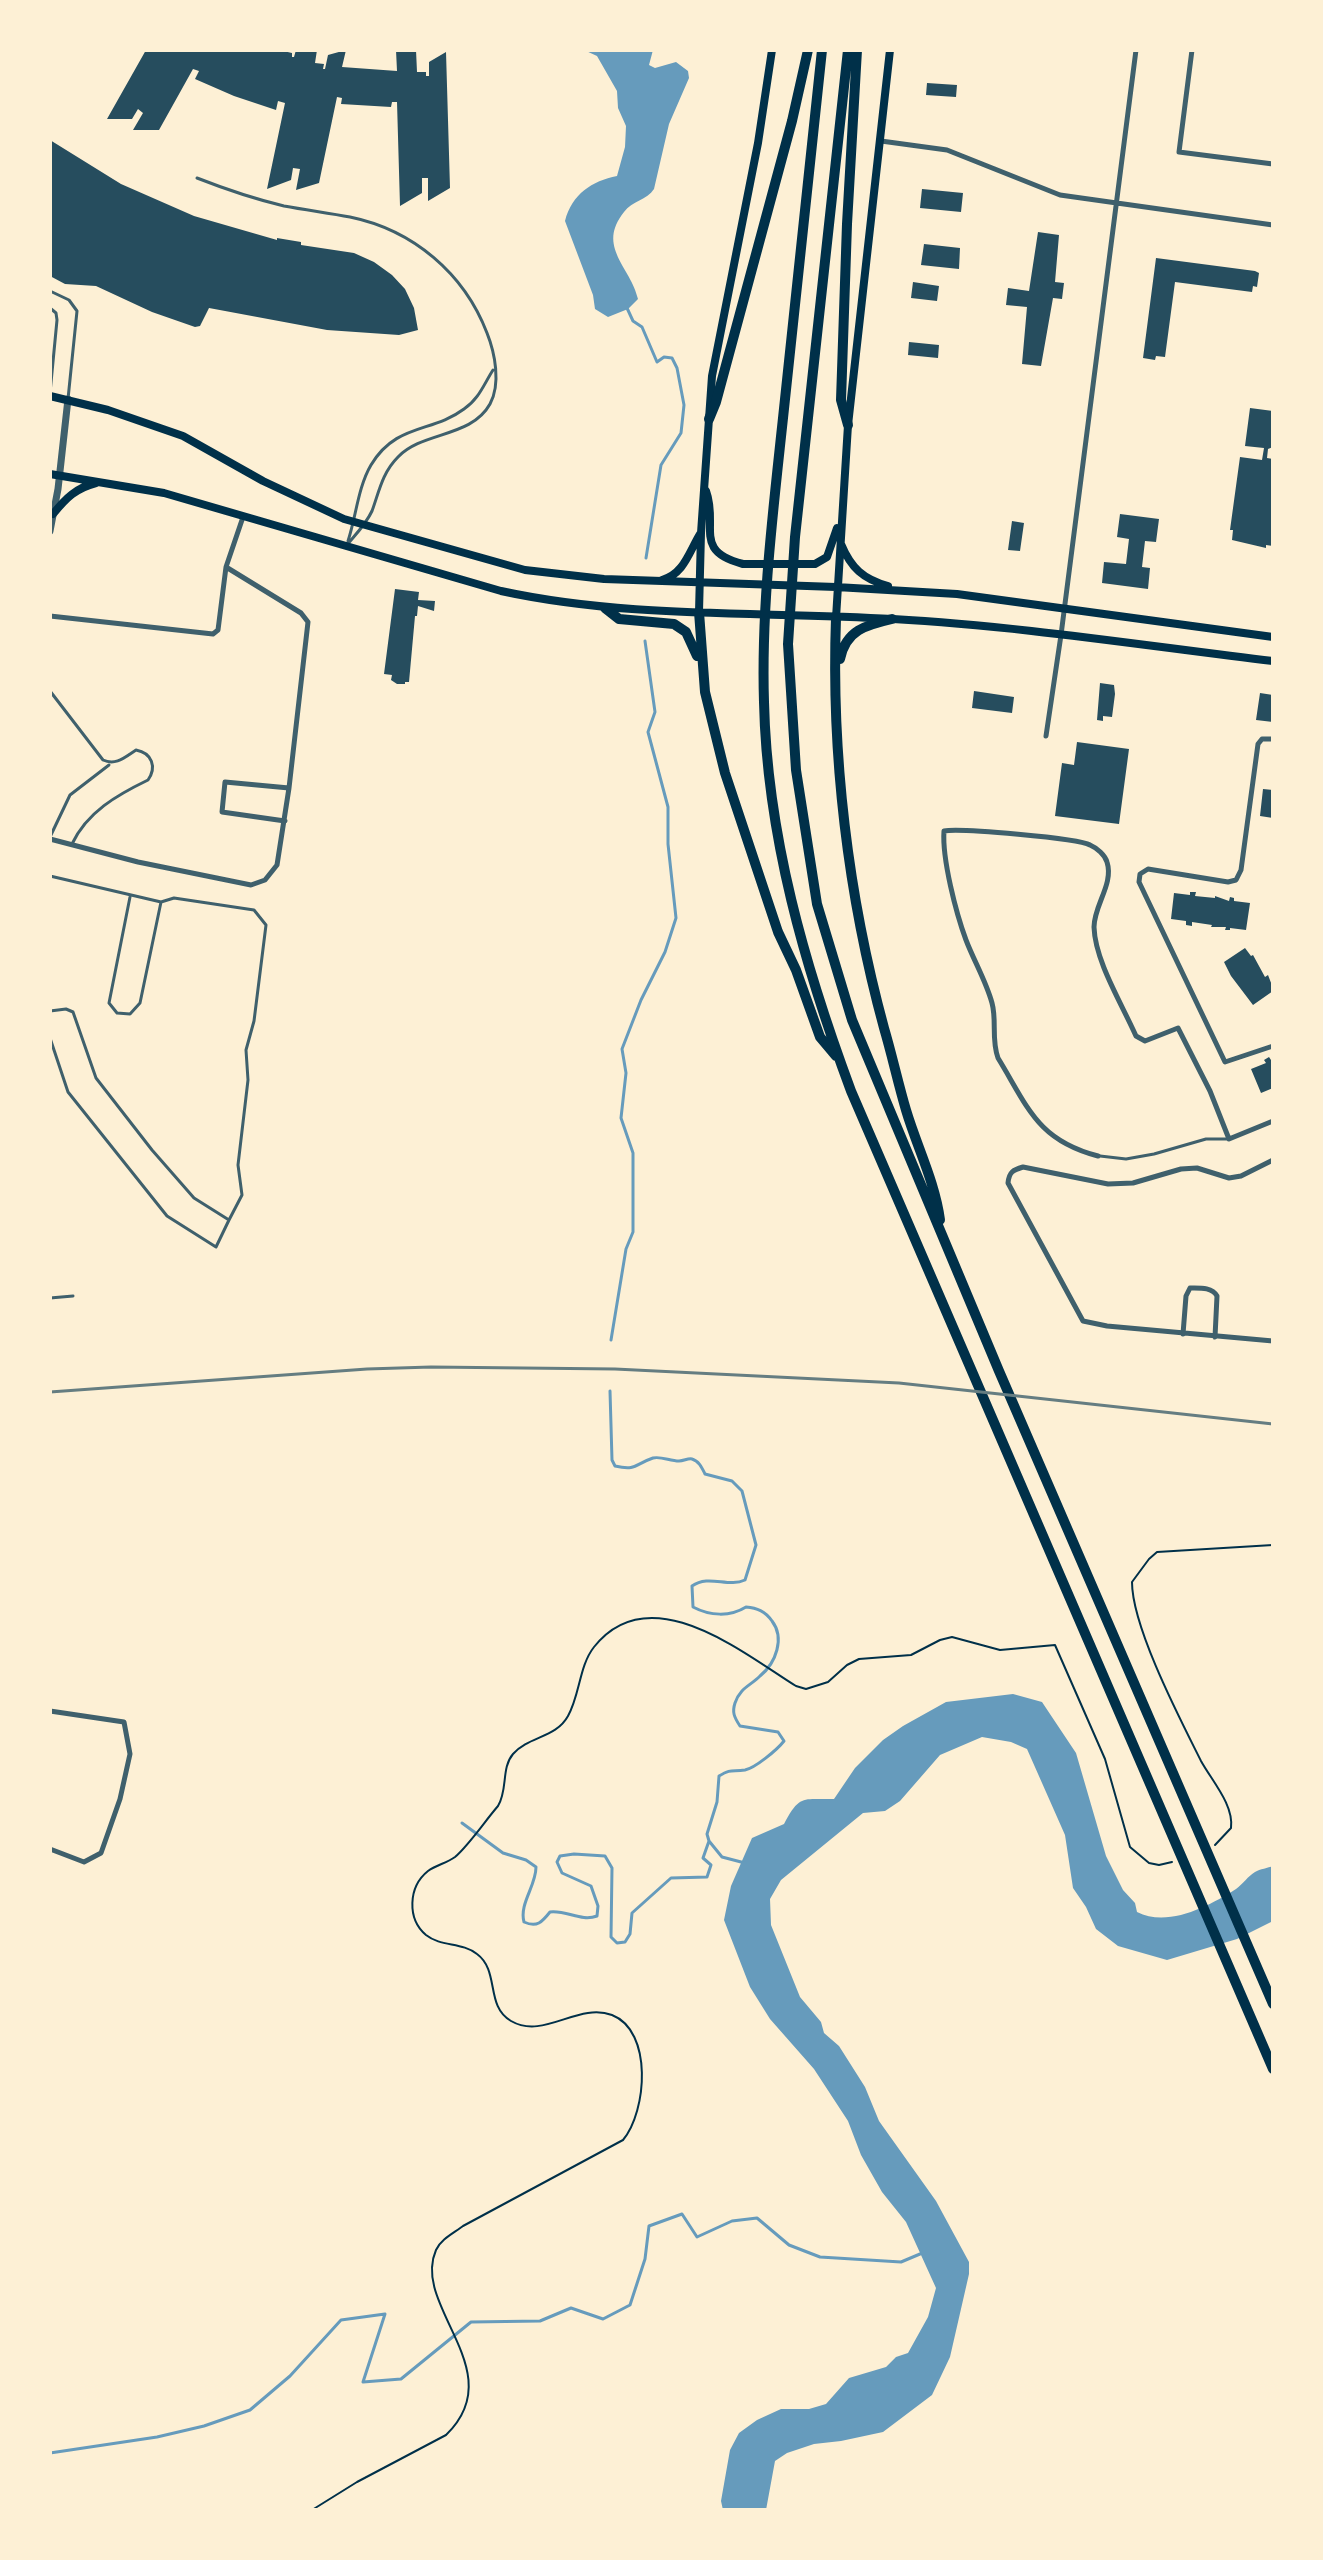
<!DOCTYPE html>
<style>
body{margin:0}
#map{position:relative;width:1323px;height:2560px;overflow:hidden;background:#fdf0d5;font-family:"Open Sans",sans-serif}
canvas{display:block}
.frame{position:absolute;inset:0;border:52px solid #fdf0d5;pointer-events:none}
</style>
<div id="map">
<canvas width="1323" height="2560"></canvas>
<div class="frame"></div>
</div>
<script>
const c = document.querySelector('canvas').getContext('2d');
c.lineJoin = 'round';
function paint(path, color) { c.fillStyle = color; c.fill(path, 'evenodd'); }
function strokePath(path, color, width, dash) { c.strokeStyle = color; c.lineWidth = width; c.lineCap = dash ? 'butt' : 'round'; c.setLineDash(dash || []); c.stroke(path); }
paint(new Path2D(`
 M 584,50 L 653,50 L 649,65 L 655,68 L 676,62 L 688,71 L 689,78 L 669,124 L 654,189 C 647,200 632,201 624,212 C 596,247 631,267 638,299 L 628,309 L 608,317 L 595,309 L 593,295 L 565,221 C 572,194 592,181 617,176 L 625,147 L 626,126 L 618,108 L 617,91 L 597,56 Z
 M 1013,1694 L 1042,1702 L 1076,1753 L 1106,1856 L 1123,1890 L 1135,1903 L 1137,1912 C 1168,1928 1209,1906 1236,1889 C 1243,1884 1248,1876 1255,1872 C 1260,1869 1268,1868 1273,1866 L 1273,1921 L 1237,1939 L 1167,1960 L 1118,1946 L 1096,1929 L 1086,1907 L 1073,1888 L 1065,1835 L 1027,1749 L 1011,1742 L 982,1737 L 940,1755 L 900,1801 L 885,1811 L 863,1813 L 781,1880 L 770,1899 L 771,1925 L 800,1997 L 821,2022 L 824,2033 L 839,2046 L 865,2087 L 879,2121 L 936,2201 L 969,2262 L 969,2274 L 950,2357 L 932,2395 L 883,2432 L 841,2441 L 814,2444 L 787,2453 L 775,2461 L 766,2510 L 723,2510 L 721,2501 L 730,2450 L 739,2433 L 757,2420 L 781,2409 L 809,2409 L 826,2404 L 849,2378 L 886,2367 L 896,2357 L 908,2353 L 928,2317 L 936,2288 L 906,2222 L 882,2192 L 861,2155 L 848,2121 L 814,2069 L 770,2019 L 750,1987 L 724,1920 L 731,1886 L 752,1838 L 784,1824 C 800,1793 804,1800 834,1799 L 855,1768 L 883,1740 L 903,1726 L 946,1702 Z`), '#669bbc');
strokePath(new Path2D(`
 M 627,308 L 633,321 L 642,327 L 657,362 L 664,357 L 672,358 L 677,368 L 684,405 L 681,433 L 661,465 L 646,558
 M 611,1340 L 626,1249 L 633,1232 L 633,1153 L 621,1118 L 626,1073 L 622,1049 L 641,1000 L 665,952 L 676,918 L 668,844 L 668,807 L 648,732 L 655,712 L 645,641
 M 610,1391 L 612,1460 L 615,1466 C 637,1471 635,1464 653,1458 C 661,1456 670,1461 679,1461 C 684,1461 688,1458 692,1459 C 699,1461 702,1468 705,1474 L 732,1481 L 742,1491 L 756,1545 L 745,1580 C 728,1588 709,1574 692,1586 L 693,1607 C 710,1616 730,1617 746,1607 C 757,1608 765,1611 772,1621 C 785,1638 776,1663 760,1676 C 750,1686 740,1688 735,1703 C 732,1712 734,1717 740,1726 L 778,1732 L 784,1741 C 777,1750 755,1768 745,1770 C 732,1772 732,1768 719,1776 L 717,1802 L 707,1834 L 709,1841 L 722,1857 L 745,1863
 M 462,1823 L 503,1853 L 526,1860 L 536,1867 C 536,1886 519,1904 524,1922 C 537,1928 542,1922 550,1912 C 567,1910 581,1922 597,1916 L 598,1906 L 591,1886 L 562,1873 L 557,1862 L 560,1856 L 574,1854 L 605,1856 L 612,1868 L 611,1937 L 617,1943 L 625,1942 L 630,1934 L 632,1913 L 671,1878 L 707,1877 L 711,1865 L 703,1858 L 709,1841
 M 50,2453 L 157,2437 L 204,2426 L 250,2410 L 290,2376 L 341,2320 L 385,2314 L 363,2382 L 401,2379 L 471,2322 L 540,2321 L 571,2308 L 603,2319 L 630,2305 L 645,2259 L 649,2226 L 682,2214 L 697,2237 L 732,2221 L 757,2218 L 789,2245 L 820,2257 L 901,2262 L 920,2254`), '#669bbc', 3);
paint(new Path2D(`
 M 146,50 L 279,50 L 292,53 L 292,57 L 294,57 L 296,50 L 317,50 L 315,63 L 324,64 L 323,69 L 325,69 L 328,55 L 346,50 L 342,67 L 397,71 L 396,50 L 416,50 L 417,72 L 426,72 L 426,76 L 429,76 L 429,62 L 446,52 L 450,188 L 428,201 L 428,178 L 422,178 L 422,193 L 400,206 L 397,102 L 392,102 L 391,107 L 341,104 L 342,98 L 337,97 L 319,183 L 296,190 L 300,169 L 293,168 L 291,180 L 267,189 L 285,103 L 278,101 L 276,110 L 234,96 L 195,79 L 199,71 L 193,69 L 159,130 L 133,130 L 143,113 L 138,109 L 132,119 L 107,119 Z
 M 927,83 L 957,85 L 956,97 L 926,95 Z
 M 50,140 L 121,184 L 194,216 L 277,240 L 277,238 L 301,242 L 301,245 L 354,253 L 374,262 L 392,275 L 405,289 L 414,308 L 418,330 L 399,335 L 327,330 L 209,308 L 200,326 L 195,327 L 152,312 L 96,286 L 65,284 L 50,276 Z
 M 922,189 L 963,193 L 961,212 L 920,208 Z
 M 1038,232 L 1059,235 L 1055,282 L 1064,283 L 1062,299 L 1053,298 L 1041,366 L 1022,364 L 1027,307 L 1006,305 L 1008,288 L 1029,291 Z
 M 924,244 L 960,248 L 959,269 L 921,265 Z
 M 1156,258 L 1255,271 L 1259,273 L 1257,287 L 1253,286 L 1252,292 L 1175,282 L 1165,357 L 1156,356 L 1155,360 L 1143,358 Z
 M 913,282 L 939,286 L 937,301 L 911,298 Z
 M 909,342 L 939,345 L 938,358 L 908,355 Z
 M 1250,408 L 1273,411 L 1273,447 L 1268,449 L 1267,458 L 1273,459 L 1273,546 L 1266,545 L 1266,548 L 1232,540 L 1233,530 L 1230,530 L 1240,457 L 1262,460 L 1264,448 L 1245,446 Z
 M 1120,514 L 1159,519 L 1156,542 L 1145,541 L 1142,567 L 1150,568 L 1148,589 L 1102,583 L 1104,562 L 1126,564 L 1129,539 L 1117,537 Z
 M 1012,521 L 1024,523 L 1020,551 L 1008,550 Z
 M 395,589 L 419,592 L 418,600 L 435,601 L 434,611 L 418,606 L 417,616 L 415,616 L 409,682 L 405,682 L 405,684 L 397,684 L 391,680 L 392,675 L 384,674 Z
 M 1100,683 L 1114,685 L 1115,694 L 1112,717 L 1103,716 L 1103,721 L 1097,720 Z
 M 974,691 L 1014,697 L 1012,713 L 972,708 Z
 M 1260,693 L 1273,695 L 1273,722 L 1256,720 Z
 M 1077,742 L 1129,749 L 1119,824 L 1055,816 L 1062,763 L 1074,765 Z
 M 1263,789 L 1273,790 L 1273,818 L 1260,816 Z
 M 1190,892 L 1196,892 L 1195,896 L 1215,898 L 1215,896 L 1229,901 L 1230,897 L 1234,898 L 1234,901 L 1250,903 L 1246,930 L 1230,928 L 1230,930 L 1225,930 L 1226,927 L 1211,927 L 1212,925 L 1192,922 L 1192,926 L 1186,925 L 1186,921 L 1171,919 L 1174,893 L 1190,895 Z
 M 1245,948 L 1251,956 L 1253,955 L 1265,977 L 1268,975 L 1273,988 L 1273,991 L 1253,1005 L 1231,976 L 1224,962 Z
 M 1269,1057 L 1271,1060 L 1273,1059 L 1273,1088 L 1261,1093 L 1251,1069 L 1266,1063 L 1264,1060 Z`), '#264d5e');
strokePath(new Path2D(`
 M 1215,1845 L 1231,1828 C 1234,1805 1212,1781 1201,1761 C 1180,1719 1132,1627 1132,1582 L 1149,1559 L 1157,1552 L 1273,1545
 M 312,2510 L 357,2482 L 446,2435 C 512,2371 411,2307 436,2250 C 441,2239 454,2233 463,2226 L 623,2140 C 647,2111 653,2031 612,2015 C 578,2002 544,2040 511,2021 C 485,2006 500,1971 477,1954 C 462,1942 441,1947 426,1935 C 407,1919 408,1887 428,1871 C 436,1865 447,1863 455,1857 C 469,1845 485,1821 498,1806 C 508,1790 501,1768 513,1754 C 529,1736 556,1738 568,1716 C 580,1695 579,1666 594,1647 C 650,1576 743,1653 796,1686 L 806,1689 L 828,1682 L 847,1665 L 859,1659 L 911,1655 L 940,1640 L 952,1637 L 1000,1650 L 1055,1645 L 1105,1759 L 1130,1847 L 1149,1863 L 1159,1865 L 1172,1862`), '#003049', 2);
strokePath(new Path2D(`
 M 197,178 C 225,189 255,199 284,206 C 306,210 328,213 350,217 C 413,230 464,273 487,333 C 495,353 501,384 490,404 C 471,438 423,431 398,457 C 382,473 379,492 372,511 C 366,524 356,534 347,545
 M 50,291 L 69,300 L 77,311 L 68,399
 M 50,308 L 56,313 L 57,320 L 50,393
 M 348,541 C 356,517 358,487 371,465 C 396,423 432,433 464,409 C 479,399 484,384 493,370
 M 50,691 L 103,760 C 116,766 125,757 136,750 C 152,753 157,767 148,780 C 117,795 87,812 72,844
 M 50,837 L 70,795 L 109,765
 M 50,876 L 161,902 L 174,898 L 254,910 L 266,925 L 254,1021 L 246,1050 L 248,1080 L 238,1165 L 242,1195 L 229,1220
 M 130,897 L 109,1003 L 117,1013 L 130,1014 L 140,1003 L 161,902
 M 50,1011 L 66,1009 L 73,1012 L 96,1078 L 152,1150 L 194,1198 L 229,1220 L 216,1247 L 167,1216 L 68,1092 L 50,1038
 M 1100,1156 L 1126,1159 L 1154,1154 L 1206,1139 L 1229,1139
 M 50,1298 L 73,1296`), '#3f606c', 3);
strokePath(new Path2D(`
 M 1192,50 L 1179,152 L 1273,164
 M 881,141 L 947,150 L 1060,195 L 1273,225
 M 50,616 L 213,634 L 218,630 L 226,567
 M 1046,736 L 1061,635 L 1136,50
 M 1273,739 L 1262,739 L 1258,744 L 1241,870 L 1236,880 L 1228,882 L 1148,869 L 1140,874 L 1139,882 L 1225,1062 L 1273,1046
 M 285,821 L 222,812 L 225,782 L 289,788
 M 50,839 L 138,862 L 251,885 L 265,880 L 277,865 L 289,788 L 308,622 L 301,613 L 226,567 L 243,517
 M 1098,1156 C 1037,1140 1028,1107 998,1058 C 991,1039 997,1021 992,1003 C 986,981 974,961 966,940 C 956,913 942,859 944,831 C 959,828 1078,838 1090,845 C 1097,848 1105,855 1107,862 C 1114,884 1094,905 1094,927 C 1095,961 1122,1004 1136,1036 L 1145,1041 L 1178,1028 L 1210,1091 L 1229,1139 L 1273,1121
 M 1273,1160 L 1241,1176 L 1229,1178 L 1197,1168 L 1181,1169 L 1133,1183 L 1108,1184 L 1023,1167 C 1013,1170 1009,1172 1008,1183 L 1083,1321 L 1107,1326 L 1273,1341
 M 1183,1334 L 1186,1296 L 1190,1288 C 1200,1288 1212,1287 1217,1296 L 1215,1337
 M 50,1711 L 124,1722 L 130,1754 L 120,1799 L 101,1853 L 84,1862 L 50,1849`), '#3f606c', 5);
strokePath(new Path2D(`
 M 50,531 L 58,489 L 68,399`), '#3f606c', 7);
strokePath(new Path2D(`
 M 50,396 L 108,410 L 183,436 L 263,481 L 344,519 L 525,570 L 604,579 L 836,587 L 957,594 L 1273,637
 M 50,474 L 164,493 L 501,591 C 630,619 762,611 893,619 C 1020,626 1147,646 1273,661
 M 706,491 C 719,526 692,551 743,564 L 815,564 L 827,557 L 837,528
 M 53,514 C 66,498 76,488 96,483
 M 841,544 C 851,568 863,579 888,586
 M 662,580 C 684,574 689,552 700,534
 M 699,612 L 701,533 L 712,376 L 758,143 L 772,50
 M 836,618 L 848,425 L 890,50`), '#003049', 8);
strokePath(new Path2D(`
 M 822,50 C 809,173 796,295 783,418 C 773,512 761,608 764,702 C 767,836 805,967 851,1091 L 1273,2069
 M 848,50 L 795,537 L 788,644 L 796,770 L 817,904 L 852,1020 L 999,1371 L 1273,2004
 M 709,419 L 716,402 L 792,121 L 808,50
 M 848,425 L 841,400 L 847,224 L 857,50
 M 605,608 L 619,619 L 674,624 L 686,632 L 697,656
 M 699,612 L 705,692 L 725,773 L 778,932 L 796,970 L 820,1037 L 836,1056
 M 836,618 C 831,755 848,896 884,1028 C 892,1055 898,1083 906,1110 C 917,1147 935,1182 940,1220
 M 840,659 C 846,630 866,625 892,619`), '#003049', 10);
strokePath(new Path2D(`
 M 50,1392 L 367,1369 L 431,1367 L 615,1369 L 899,1383 L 1273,1424`), '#657d81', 3);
</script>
